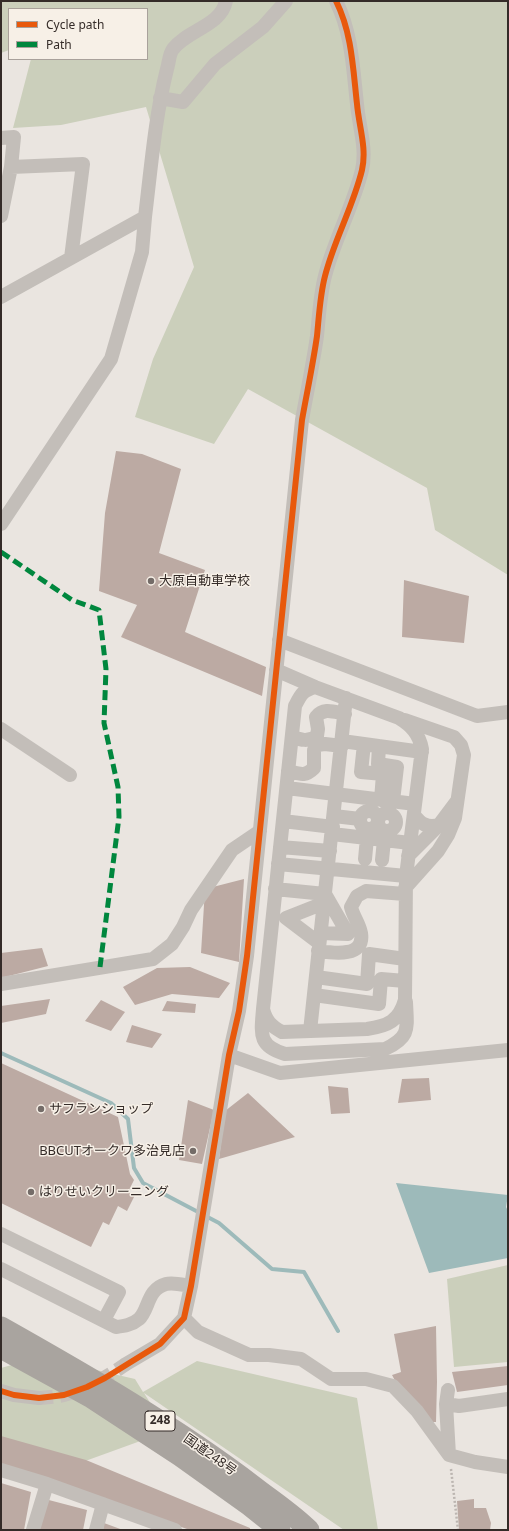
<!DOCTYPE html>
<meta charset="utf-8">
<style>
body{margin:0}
#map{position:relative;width:509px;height:1531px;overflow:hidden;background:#eae5e0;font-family:"Noto Sans",sans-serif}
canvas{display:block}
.frame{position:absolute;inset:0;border:2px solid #342b28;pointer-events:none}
.legend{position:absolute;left:8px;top:8px;width:140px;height:52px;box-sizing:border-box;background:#f7f0e7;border:1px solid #a9a19b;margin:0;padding:5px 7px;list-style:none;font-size:12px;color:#342b28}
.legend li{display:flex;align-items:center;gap:8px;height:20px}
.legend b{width:20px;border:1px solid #a9a19b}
</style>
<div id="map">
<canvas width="509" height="1531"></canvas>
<div class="frame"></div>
<ul class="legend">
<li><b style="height:5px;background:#e8590c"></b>Cycle path</li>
<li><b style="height:5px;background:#00873e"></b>Path</li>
</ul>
</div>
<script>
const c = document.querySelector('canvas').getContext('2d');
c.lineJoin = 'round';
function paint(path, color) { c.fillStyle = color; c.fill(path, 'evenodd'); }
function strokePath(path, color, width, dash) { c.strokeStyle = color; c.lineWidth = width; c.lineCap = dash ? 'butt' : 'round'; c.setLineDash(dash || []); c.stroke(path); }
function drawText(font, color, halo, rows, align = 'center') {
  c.font = font + ' "Noto Sans","Noto Sans JP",sans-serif'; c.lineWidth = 3; c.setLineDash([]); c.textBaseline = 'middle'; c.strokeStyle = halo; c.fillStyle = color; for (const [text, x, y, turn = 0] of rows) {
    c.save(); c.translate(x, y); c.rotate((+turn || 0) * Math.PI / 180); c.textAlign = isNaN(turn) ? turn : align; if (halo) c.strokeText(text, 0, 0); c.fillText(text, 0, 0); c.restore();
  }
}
paint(new Path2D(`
 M 1,1 L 508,1 L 508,575 L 435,530 L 427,488 L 248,389 L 214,444 L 135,417 L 153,359 L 194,267 L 146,107 L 61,125 L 13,128 L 31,59 L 147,59 L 147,9 L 9,9 L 9,50 L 1,53 Z
 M 508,1265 L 508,1362 L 454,1367 L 447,1279 Z
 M 40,1357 L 135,1379 L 143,1392 L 197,1361 L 357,1398 L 378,1530 L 344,1530 L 144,1393 L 168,1431 L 66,1468 L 1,1440 L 1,1368 Z`), '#cbcfbb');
paint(new Path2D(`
 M 396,1183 L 508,1195 L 506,1207 L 508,1211 L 508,1258 L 429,1273 Z`), '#9dbaba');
strokePath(new Path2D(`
 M 1,1053 L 111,1103 L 128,1119 L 134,1168 L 143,1183 L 219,1223 L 272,1269 L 304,1272 L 338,1331`), '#9dbaba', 4);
paint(new Path2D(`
 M 116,451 L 142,454 L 181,469 L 159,553 L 205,570 L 185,632 L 266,667 L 262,696 L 121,637 L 137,605 L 99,591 L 105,513 Z
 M 404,580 L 469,596 L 464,643 L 402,637 Z
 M 244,879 L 239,962 L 201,953 L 205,889 Z
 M 42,948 L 48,966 L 1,978 L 1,953 Z
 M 190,967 L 230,983 L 219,998 L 172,994 L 135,1005 L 123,987 L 157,968 Z
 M 50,999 L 46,1014 L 1,1023 L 1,1006 Z
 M 101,1000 L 125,1012 L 111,1031 L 85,1021 Z
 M 167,1001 L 196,1004 L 195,1013 L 162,1011 Z
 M 132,1025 L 162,1034 L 152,1048 L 126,1042 Z
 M 1,1063 L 118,1117 L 130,1174 L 134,1180 L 128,1192 L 135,1195 L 127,1211 L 118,1206 L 109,1225 L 103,1222 L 91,1247 L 1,1203 Z
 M 429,1078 L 431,1100 L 398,1103 L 402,1079 Z
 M 328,1086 L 348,1088 L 350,1113 L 331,1114 Z
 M 248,1093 L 295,1137 L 219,1159 L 225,1111 Z
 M 188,1100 L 214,1110 L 202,1164 L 179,1160 Z
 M 436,1326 L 437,1382 L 436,1422 L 427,1422 L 400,1390 L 392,1375 L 401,1372 L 394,1334 Z
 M 508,1366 L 508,1385 L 457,1392 L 452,1372 Z
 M 1,1436 L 86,1460 L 250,1528 L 250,1530 L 190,1530 L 1,1466 Z
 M 1,1483 L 31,1492 L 24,1530 L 1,1530 Z
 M 45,1499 L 87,1510 L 83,1530 L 39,1530 Z
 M 474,1499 L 474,1508 L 486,1508 L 491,1523 L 490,1530 L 459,1530 L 457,1501 Z
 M 104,1523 L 123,1530 L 103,1530 Z`), '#bcaaa3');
strokePath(new Path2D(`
 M 39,1398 C 47,1397 56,1397 64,1395 C 87,1389 107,1377 126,1364`), '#c6c0bb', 14, [14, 7]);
strokePath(new Path2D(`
 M 451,1469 L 458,1530`), '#bcb6b1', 2.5, [2, 2]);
strokePath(new Path2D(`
 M 160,98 L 183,102 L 215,64 L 263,27 L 286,1
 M 1,138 L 14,137 L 11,167
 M 1,216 L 11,167 L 83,164 L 71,258
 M 145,217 C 151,168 155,117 167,69 C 169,63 169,54 173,49 C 187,30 221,26 226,1
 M 1,297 L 145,217 L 142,252 L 111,359 L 1,524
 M 279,640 L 477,716 L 508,712
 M 276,670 L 315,687
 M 315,687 L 399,718 C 412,726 419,734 422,749 L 406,876 L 405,1000 C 399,1021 388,1026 367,1029 L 282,1032 C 271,1026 266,1021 263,1009 L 295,706 C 301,694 302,691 315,687 Z
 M 405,720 L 454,737 L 461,745 L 464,755 L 455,818 L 448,835 L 438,851 L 405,888
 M 1,729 L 70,775
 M 292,737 C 301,740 308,742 317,736 L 318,729 L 316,717 C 324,707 334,712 345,714
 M 342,741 L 422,752
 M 364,744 L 361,772 L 383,774 L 381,800
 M 379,746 L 378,764 L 397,767 L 393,801
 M 288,771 C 300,774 305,777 314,768 L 314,750 L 317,745 L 325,744 L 342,746
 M 287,788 L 415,804
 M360 820a9 9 0 1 1 18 0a9 9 0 1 1-18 0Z
 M378 822a9 9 0 1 1 18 0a9 9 0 1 1-18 0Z
 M 414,815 C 421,824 427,828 439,825 L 457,801
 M 334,816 L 360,819
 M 283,821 L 333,827
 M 332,834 L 410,843
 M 280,847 L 330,851
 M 408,856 L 439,825
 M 365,859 L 367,838
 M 382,860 L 384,840
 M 278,864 L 406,876
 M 275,889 L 325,894 L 348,934 L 321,933
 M 319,943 L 286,918 L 324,903
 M 318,951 C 333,953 365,958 361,933 C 359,923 353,916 351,907 L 357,896 L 366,891 L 405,894
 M 316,977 L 367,984 L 369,954 L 405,959
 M 1,984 L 153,959 L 172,944 L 183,927 L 191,910 L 232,850 L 260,831
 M 314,995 L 379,1004 L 381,979 L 405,981
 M 263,1009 C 261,1034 258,1046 285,1054 L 385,1049 C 411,1037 407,1028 406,1002
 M 310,1031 L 346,698
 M 229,1055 L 280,1073 L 508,1050
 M 1,1234 L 119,1292 L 104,1320
 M 1,1269 L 116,1327 C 124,1326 132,1325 139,1319 C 149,1310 147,1289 166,1284 C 173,1282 184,1285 191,1286
 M 184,1318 L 198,1332 L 249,1355 L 269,1355 L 301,1359 L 331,1379 L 366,1379 L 393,1386 L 417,1411 L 449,1455 L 475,1462 L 508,1467
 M 126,1364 L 160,1344 L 184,1318 L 191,1286 L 229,1055 L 239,1011 L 247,956 L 302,420 C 307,392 313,364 317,336 C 319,316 320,295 325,276 C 334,240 353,207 362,170 C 367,148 359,127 357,104 C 353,69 352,33 336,1
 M 448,1390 L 446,1404 L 449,1455
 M 1,1391 L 14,1395 L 39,1398
 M 446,1404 L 459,1406 L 508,1399
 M 1,1470 L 47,1484 L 175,1530
 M 33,1530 L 47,1484
 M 96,1530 L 103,1504`), '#c3beb9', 14);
strokePath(new Path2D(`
 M 1,1327 C 88,1376 175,1426 255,1487 C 273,1501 293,1514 309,1530
 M 1,1348 L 90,1397 L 180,1456 L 250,1506 L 280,1530`), '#a9a49f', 21);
strokePath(new Path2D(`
 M 1,552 L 72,600 L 99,610 L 106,669 L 104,723 L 118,787 L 119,817 L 100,967`), '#00873e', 5, [10, 5]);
strokePath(new Path2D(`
 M 1,1391 L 14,1395 L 39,1398 L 64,1395 L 87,1387 L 105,1378 L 160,1344 L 184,1318 L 191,1286 L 229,1055 L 239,1011 L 247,956 L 302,420 C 307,392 313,364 317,336 C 319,316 320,295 325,276 C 334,240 353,207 362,170 C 367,148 359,127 357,104 C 353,69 352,33 336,1`), '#e8590c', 6);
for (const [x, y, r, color] of [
 [151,581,4,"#746c68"],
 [41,1109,4,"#746c68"],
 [193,1151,4,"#746c68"],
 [31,1192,4,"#746c68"]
]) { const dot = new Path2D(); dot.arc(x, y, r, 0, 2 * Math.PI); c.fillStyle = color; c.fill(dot); strokePath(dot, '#f7f0e7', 1.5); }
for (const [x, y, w] of [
 [160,1421,30]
]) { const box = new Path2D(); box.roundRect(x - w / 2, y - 10, w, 20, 3); c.fillStyle = '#f7f0e7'; c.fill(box); strokePath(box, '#342b28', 1); }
drawText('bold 12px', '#342b28', null, [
 ["248",160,1421]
]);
drawText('13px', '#342b28', '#f7f0e7', [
 ["大原自動車学校",159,581],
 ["サフランショップ",49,1109],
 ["BBCUTオークワ多治見店",185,1151,"right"],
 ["はりせいクリーニング",39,1192]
], 'left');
drawText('13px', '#342b28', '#f7f0e7', [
 ["国道248号",210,1455,35]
]);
</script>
